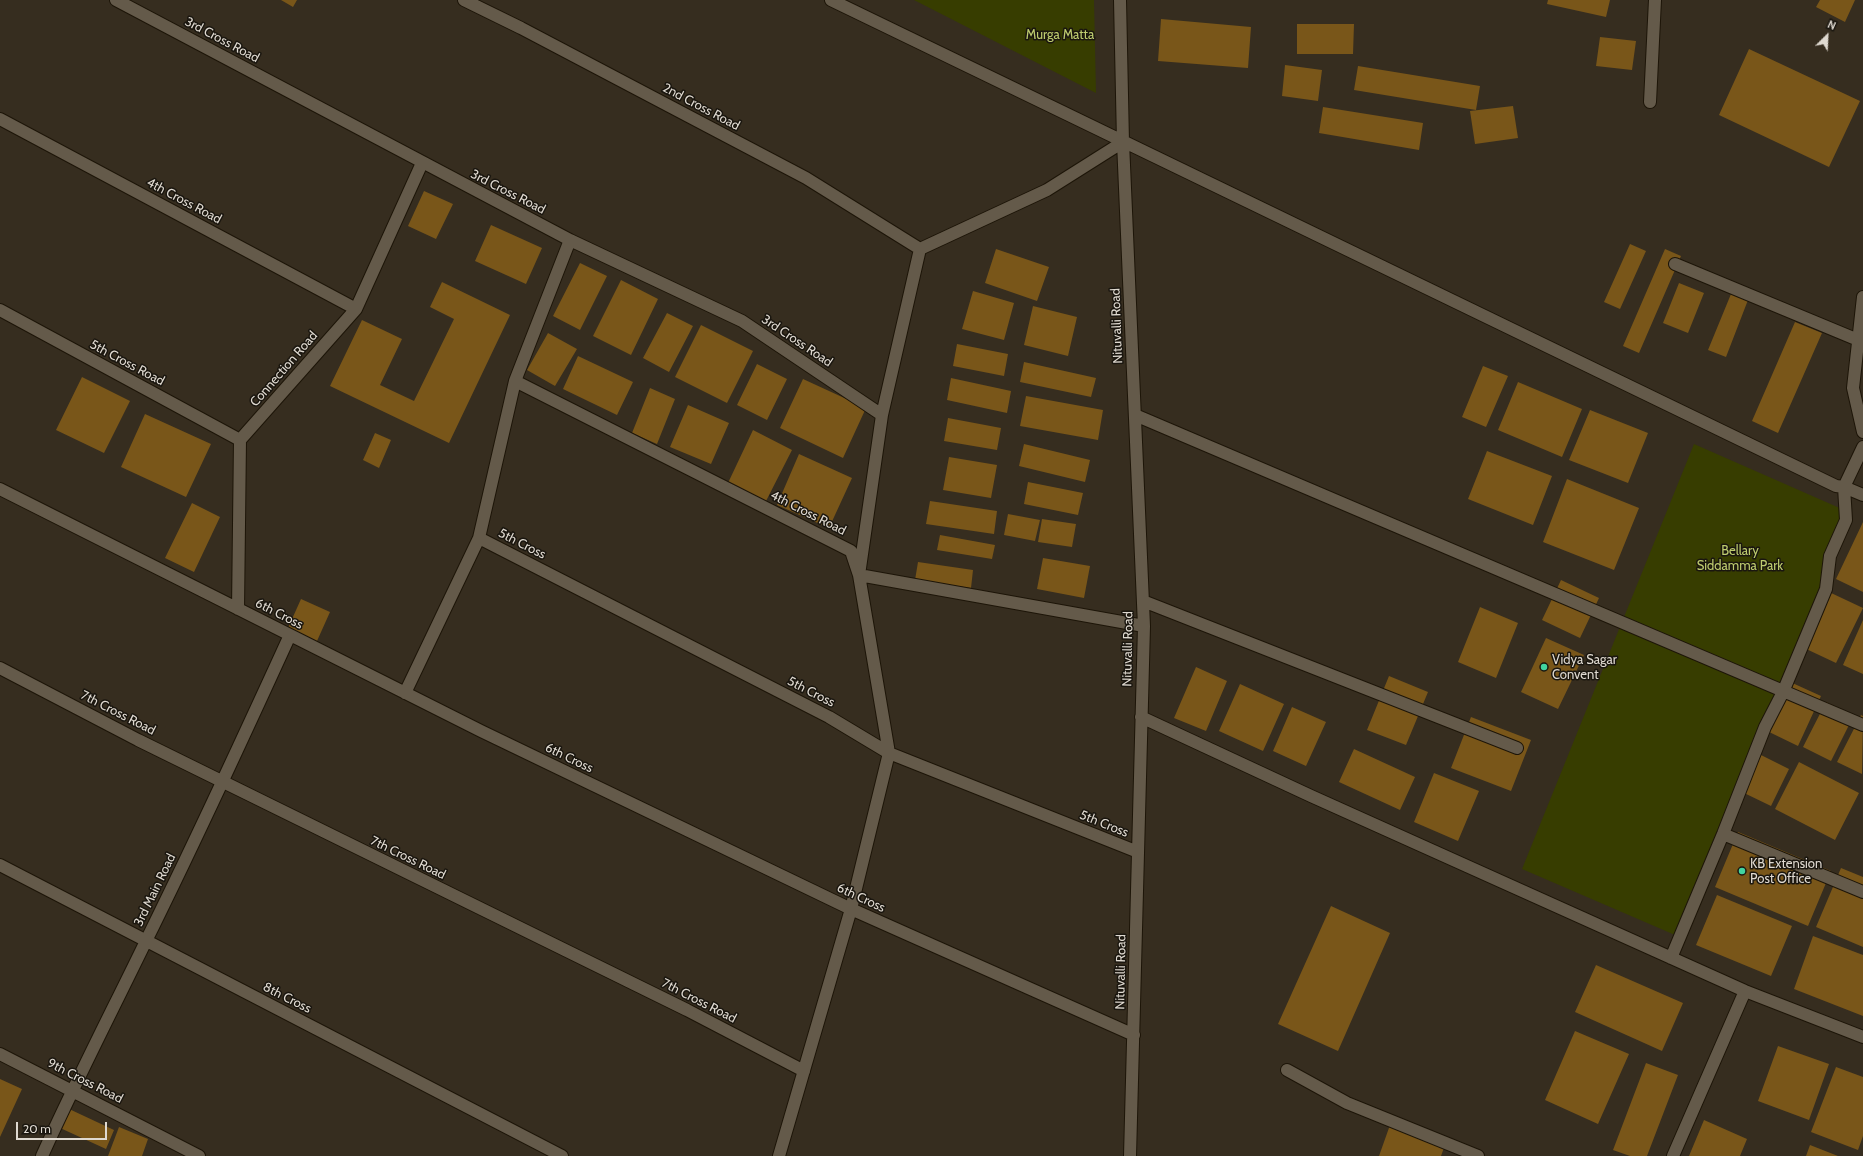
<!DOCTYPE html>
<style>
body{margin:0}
#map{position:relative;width:1863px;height:1156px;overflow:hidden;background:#362d1f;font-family:Cabin,sans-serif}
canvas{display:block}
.north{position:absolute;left:1807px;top:16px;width:40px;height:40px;-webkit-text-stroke:3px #1a160f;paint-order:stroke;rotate:24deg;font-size:11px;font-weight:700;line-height:16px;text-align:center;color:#dfd9d0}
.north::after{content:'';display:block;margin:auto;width:14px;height:18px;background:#dfd9d0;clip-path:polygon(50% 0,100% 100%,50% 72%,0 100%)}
.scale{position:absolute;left:16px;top:1122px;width:91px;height:18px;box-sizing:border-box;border:2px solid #dfd9d0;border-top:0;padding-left:5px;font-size:12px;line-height:14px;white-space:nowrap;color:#dfd9d0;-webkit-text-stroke:3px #1a160f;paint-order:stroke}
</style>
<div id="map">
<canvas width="1863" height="1156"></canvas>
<div class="north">N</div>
<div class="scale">20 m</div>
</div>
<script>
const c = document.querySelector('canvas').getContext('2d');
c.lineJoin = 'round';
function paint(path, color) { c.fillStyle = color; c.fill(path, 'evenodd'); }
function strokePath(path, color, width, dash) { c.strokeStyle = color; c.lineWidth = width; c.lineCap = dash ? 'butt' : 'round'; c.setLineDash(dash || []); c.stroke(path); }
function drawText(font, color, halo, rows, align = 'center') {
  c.font = font + ' Cabin,sans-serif'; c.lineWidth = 3; c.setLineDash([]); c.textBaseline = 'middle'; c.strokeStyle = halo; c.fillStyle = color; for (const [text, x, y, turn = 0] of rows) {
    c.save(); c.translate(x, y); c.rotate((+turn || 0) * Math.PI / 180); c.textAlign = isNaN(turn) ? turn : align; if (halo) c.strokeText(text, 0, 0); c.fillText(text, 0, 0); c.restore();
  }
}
paint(new Path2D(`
 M 914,0 L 1094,0 L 1096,93 Z
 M 1694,444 L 1851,513 L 1675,935 L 1522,869 Z`), '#373d00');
paint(new Path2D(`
 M 281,0 L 297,0 L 293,7 Z
 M 1548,0 L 1610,0 L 1606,17 L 1547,4 Z
 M 1820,0 L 1855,0 L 1845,22 L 1816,7 Z
 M 1161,19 L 1251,27 L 1248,68 L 1158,61 Z
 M 1297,24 L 1354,24 L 1353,54 L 1297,54 Z
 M 1600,37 L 1636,41 L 1632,70 L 1596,66 Z
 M 1749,49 L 1860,101 L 1829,167 L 1719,115 Z
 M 1285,65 L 1322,70 L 1318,101 L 1282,96 Z
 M 1358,66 L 1480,86 L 1476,110 L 1354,90 Z
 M 1513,106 L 1518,138 L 1475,144 L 1470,111 Z
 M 1323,107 L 1423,123 L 1419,150 L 1319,133 Z
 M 424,191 L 453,204 L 436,239 L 408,226 Z
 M 491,225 L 542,248 L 526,284 L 475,261 Z
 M 1630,244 L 1646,251 L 1620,309 L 1604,302 Z
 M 996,249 L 1049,267 L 1037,301 L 985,283 Z
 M 1665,249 L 1681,256 L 1639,353 L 1623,346 Z
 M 580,263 L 607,276 L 580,330 L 553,316 Z
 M 621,280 L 658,299 L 631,355 L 593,336 Z
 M 442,282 L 510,315 L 449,443 L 330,386 L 362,320 L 402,339 L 380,385 L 414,401 L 454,319 L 430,307 Z
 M 1679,283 L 1704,293 L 1688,333 L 1663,323 Z
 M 973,291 L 1014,303 L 1004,340 L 962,329 Z
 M 1731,294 L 1748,300 L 1726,357 L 1708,350 Z
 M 1033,306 L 1077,317 L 1068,356 L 1024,345 Z
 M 667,313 L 693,326 L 669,372 L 643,358 Z
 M 1795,322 L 1822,333 L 1778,433 L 1752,421 Z
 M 701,325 L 753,351 L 727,403 L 675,377 Z
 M 548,333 L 577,349 L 555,386 L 527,370 Z
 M 957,344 L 1008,354 L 1004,376 L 953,366 Z
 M 578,356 L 633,382 L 617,415 L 563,389 Z
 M 1024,362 L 1096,378 L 1091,397 L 1020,382 Z
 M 757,364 L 787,379 L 767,420 L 737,405 Z
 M 1483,366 L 1508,376 L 1486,427 L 1462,417 Z
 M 82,377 L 130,401 L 104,453 L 56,430 Z
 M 951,378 L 1011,391 L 1007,413 L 947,400 Z
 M 803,379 L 866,408 L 843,458 L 780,428 Z
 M 1518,382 L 1582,409 L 1562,457 L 1498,430 Z
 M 650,388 L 675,399 L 657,444 L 632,433 Z
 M 1026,396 L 1103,410 L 1098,440 L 1020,426 Z
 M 688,405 L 729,423 L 711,464 L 670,447 Z
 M 1590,410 L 1648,433 L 1628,483 L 1569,460 Z
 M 145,414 L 211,444 L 186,497 L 121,467 Z
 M 948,418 L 1001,428 L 997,450 L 944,441 Z
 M 753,430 L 792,450 L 765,503 L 728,483 Z
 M 375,433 L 391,440 L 379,468 L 363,460 Z
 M 1024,444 L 1090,460 L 1085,482 L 1019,466 Z
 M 1487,451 L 1552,476 L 1533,525 L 1468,499 Z
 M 799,454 L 852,478 L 829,528 L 777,505 Z
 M 949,457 L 997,465 L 991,498 L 943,490 Z
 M 1567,479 L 1639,508 L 1614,570 L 1543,542 Z
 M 1028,482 L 1083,493 L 1078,515 L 1024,504 Z
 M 930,501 L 997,511 L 994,534 L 926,524 Z
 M 192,503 L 220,517 L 194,572 L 165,558 Z
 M 1008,514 L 1040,520 L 1035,541 L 1004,535 Z
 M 1042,519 L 1076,524 L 1072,547 L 1038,542 Z
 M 1863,522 L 1863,592 L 1836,579 Z
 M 940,535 L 995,545 L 992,559 L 937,550 Z
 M 1043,558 L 1090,566 L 1084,598 L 1037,589 Z
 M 918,562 L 973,570 L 971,588 L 915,580 Z
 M 1561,580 L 1599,598 L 1580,638 L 1542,620 Z
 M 1829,592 L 1863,608 L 1836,663 L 1802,647 Z
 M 301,599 L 330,612 L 317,641 L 288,628 Z
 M 1480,607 L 1518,623 L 1496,678 L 1458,662 Z
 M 1863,620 L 1863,674 L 1843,665 Z
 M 1546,638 L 1584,655 L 1558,709 L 1521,692 Z
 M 1196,667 L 1227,681 L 1206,731 L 1174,718 Z
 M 1389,676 L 1428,692 L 1406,745 L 1367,730 Z
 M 1788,681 L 1821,696 L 1798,746 L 1765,730 Z
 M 1240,684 L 1284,704 L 1263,751 L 1219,731 Z
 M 1826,702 L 1854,715 L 1831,761 L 1803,747 Z
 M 1292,707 L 1326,722 L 1306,766 L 1273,751 Z
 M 1861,715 L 1863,716 L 1862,774 L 1837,762 Z
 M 1471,717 L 1531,740 L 1511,791 L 1451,768 Z
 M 1354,749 L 1415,777 L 1400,810 L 1339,782 Z
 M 1759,754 L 1789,769 L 1771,806 L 1742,792 Z
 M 1799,762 L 1859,793 L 1835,840 L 1775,809 Z
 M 1434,773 L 1479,791 L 1458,841 L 1414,822 Z
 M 1738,832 L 1831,871 L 1808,926 L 1715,887 Z
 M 1841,868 L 1863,877 L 1863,947 L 1816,927 Z
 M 1717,895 L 1792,926 L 1771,976 L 1696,945 Z
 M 1331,906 L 1390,933 L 1338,1051 L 1278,1024 Z
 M 1813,936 L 1863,955 L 1863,1016 L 1794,989 Z
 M 1596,965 L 1683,1003 L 1662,1051 L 1575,1012 Z
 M 1575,1031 L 1629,1054 L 1598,1124 L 1545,1100 Z
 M 1778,1046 L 1829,1064 L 1809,1120 L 1758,1101 Z
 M 1646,1063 L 1678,1075 L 1647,1156 L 1630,1156 L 1613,1150 Z
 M 1836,1067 L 1863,1077 L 1863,1136 L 1858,1150 L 1811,1132 Z
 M 0,1079 L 22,1089 L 0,1137 Z
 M 67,1108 L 114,1130 L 106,1149 L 58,1127 Z
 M 1704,1120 L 1747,1139 L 1740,1156 L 1689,1156 Z
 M 1390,1125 L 1445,1145 L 1441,1156 L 1379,1156 Z
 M 119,1127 L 148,1139 L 142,1156 L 108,1156 Z
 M 1810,1145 L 1838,1156 L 1806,1156 Z`), '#795619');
const minor = new Path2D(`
 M 116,0 L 570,240 L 742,321 L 882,415
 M 464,0 L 521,28 L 806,178 L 920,249
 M 831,0 L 1836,486 L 1844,487 L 1863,495
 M 1120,0 L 1123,142 L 1144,626 L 1130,1156
 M 1650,102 L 1655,0
 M 0,119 L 356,309
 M 1675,264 L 1863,342
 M 1863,297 L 1853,388 L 1863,432
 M 0,310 L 240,440
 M 515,381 L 851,551 L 859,575 L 1144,626
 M 1135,415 L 1863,725
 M 0,489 L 481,731 L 851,909 L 1134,1035
 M 479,538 L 829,717 L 889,753 L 1138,852
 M 1143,601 L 1517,748
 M 238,609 L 240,440 L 356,309 L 422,163
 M 0,668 L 138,740 L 687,1010 L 804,1071
 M 405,693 L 479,538 L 515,381 L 570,240
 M 1141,717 L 1311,796 L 1745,991 L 1863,1037
 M 1723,834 L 1863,892
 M 0,865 L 562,1156
 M 1671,958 L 1723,834 L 1765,727 L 1783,692 L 1826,589 L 1830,556 L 1846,520 L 1844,487 L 1863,447
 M 0,1054 L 199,1156
 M 1287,1070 L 1347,1103 L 1478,1156
 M 42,1156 C 75,1083 111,1013 146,941 C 196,840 243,738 290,635
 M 779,1156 L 851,909 L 889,753 L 859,575 L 882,415 L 920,249 L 1047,190 L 1123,142
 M 1673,1156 L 1745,991`);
strokePath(minor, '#1d1508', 14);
strokePath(minor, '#645a4a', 12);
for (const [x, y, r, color] of [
 [1544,667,4,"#42d4a0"],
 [1742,871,4,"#42d4a0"]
]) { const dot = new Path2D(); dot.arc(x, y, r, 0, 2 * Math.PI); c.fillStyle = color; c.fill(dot); strokePath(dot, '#1a160f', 1.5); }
drawText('13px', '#becc6f', '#1a160f', [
 ["Murga Matta",1060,35],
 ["Bellary",1740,551],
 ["Siddamma Park",1740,566]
]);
drawText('13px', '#dfd9d0', '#1a160f', [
 ["3rd Cross Road",222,40,28],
 ["2nd Cross Road",701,107,28],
 ["3rd Cross Road",508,192,27],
 ["4th Cross Road",184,201,28],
 ["Nituvalli Road",1117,326,-92],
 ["3rd Cross Road",797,341,34],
 ["5th Cross Road",127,363,28],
 ["Connection Road",284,369,-49],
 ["4th Cross Road",808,513,27],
 ["5th Cross",522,544,27],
 ["6th Cross",279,614,27],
 ["Nituvalli Road",1128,649,-89],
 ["5th Cross",811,692,27],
 ["7th Cross Road",118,713,27],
 ["6th Cross",569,758,26],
 ["5th Cross",1104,824,22],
 ["7th Cross Road",408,858,26],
 ["3rd Main Road",155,890,-64],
 ["6th Cross",861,898,25],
 ["Nituvalli Road",1121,972,-89],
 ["8th Cross",287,998,27],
 ["7th Cross Road",699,1001,27],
 ["9th Cross Road",85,1081,27]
]);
drawText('13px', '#dfd9d0', '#1a160f', [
 ["Vidya Sagar",1552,660],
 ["Convent",1552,675],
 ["KB Extension",1750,864],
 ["Post Office",1750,879]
], 'left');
</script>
